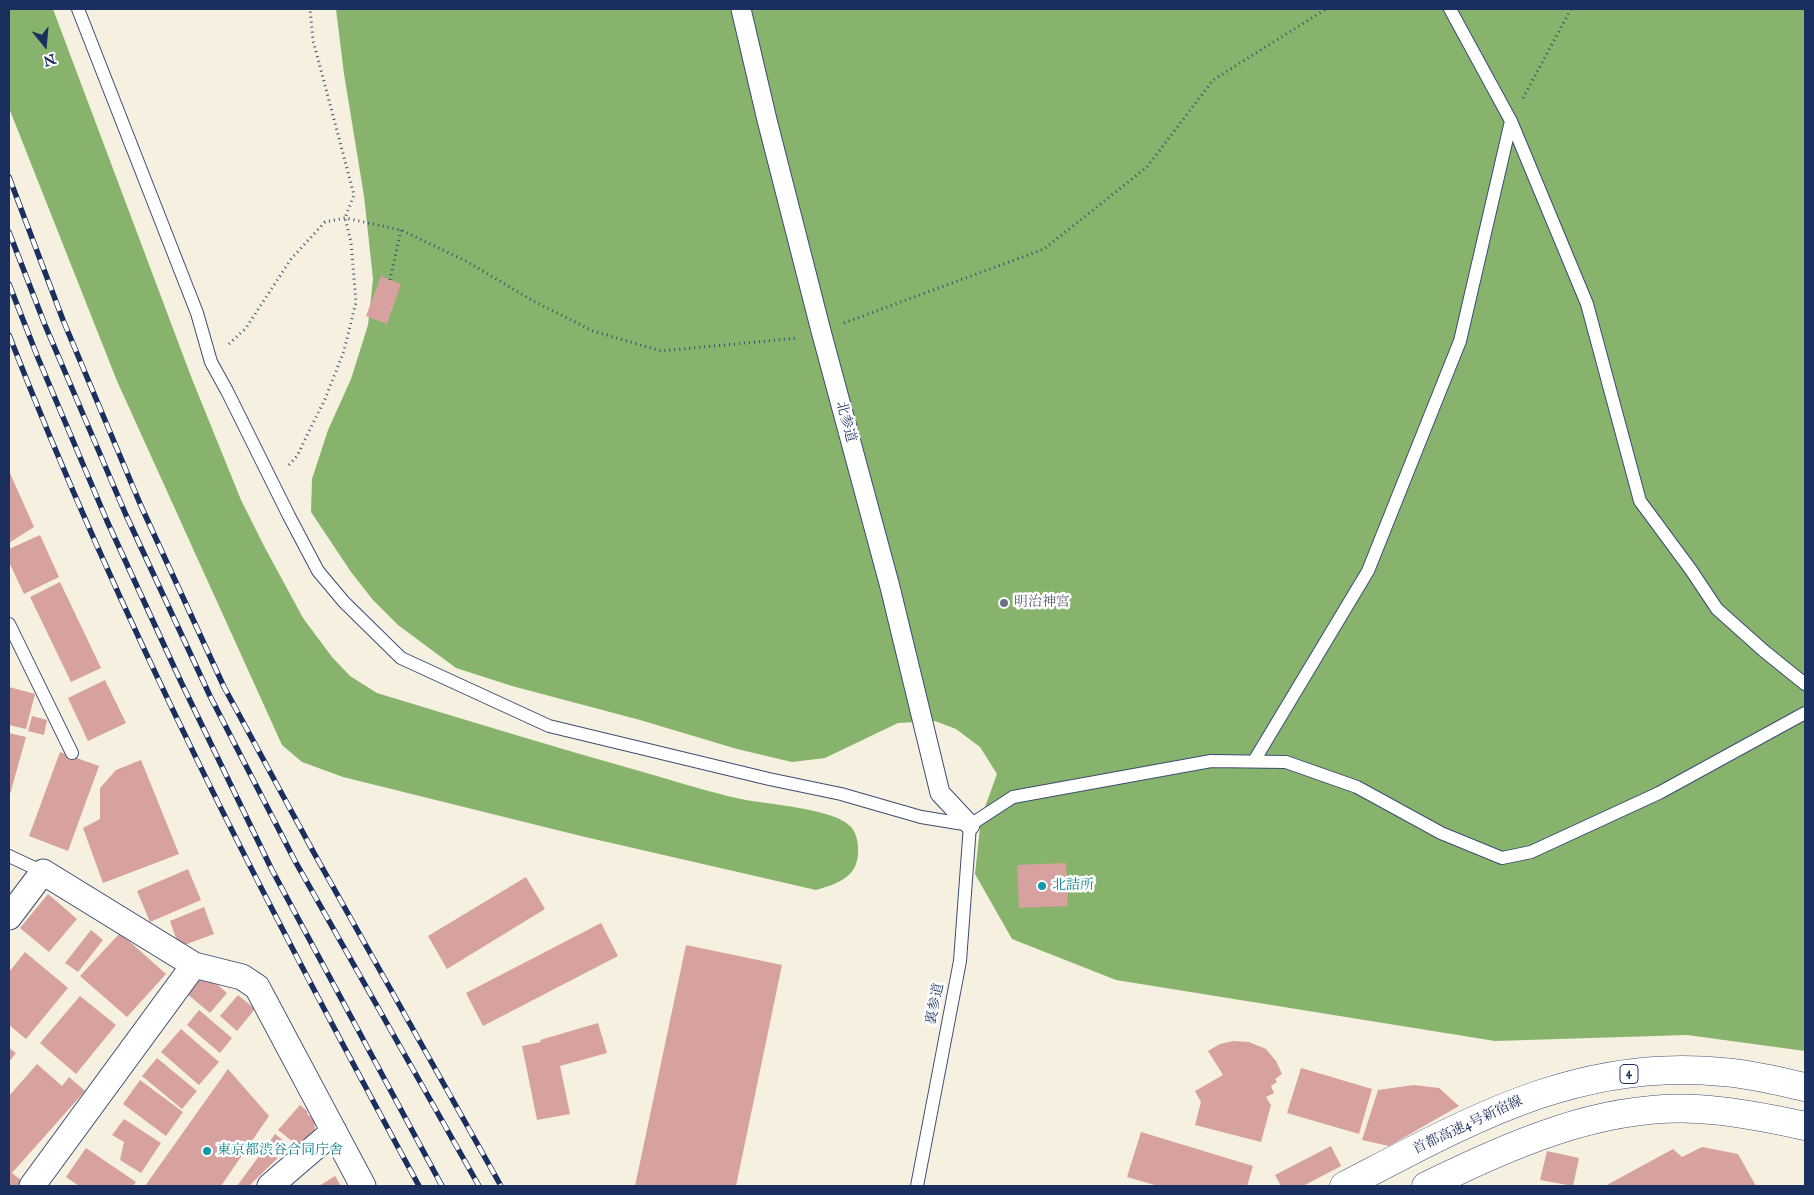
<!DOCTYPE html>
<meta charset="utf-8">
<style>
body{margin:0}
#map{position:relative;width:1814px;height:1195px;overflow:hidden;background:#f6f0e1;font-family:"IM FELL English",serif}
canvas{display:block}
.frame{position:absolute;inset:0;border:10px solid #1b2f5e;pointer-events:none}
.north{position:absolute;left:20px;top:20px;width:50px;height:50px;-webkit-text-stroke:4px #fff;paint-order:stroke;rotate:163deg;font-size:14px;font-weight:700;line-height:20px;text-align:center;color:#1b2f5e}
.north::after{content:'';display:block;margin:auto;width:18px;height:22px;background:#1b2f5e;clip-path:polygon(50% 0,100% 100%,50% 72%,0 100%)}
</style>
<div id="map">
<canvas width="1814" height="1195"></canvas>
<div class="frame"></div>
<div class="north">N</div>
</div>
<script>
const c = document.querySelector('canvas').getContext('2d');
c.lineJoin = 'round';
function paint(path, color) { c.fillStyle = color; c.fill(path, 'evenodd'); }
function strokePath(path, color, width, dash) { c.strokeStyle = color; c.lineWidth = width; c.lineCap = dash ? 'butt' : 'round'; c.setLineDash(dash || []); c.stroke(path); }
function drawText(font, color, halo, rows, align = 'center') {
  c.font = font + ' "IM FELL English","Noto Serif JP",serif'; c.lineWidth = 5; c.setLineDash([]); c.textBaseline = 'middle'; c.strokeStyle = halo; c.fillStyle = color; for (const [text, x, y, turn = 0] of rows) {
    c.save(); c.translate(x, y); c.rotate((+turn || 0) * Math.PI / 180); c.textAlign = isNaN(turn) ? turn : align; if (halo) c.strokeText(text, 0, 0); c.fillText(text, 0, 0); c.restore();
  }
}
paint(new Path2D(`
 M 9,9 L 53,9 L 192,379 L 241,500 L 264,546 L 303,618 L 332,657 L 350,676 L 377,693 C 466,720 554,747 643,772 C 675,781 708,792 741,799 C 766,804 835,809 850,826 C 855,830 858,841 858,847 C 860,876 840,883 816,890 L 581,836 L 343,777 L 302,762 L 282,745 L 117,381 L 9,108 Z
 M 336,9 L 1805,9 L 1805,1051 L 1687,1035 L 1495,1041 L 1116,980 L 1012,939 L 975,874 L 981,818 L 997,774 L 980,747 L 956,729 L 935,721 L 898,723 L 825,758 L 792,762 L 737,749 L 640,720 L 512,686 L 456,668 L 398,625 L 373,600 L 351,572 L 311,512 L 312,479 L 328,430 L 351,379 L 368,325 L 373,279 L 364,196 L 344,74 Z`), '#87b36c');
paint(new Path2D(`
 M 381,276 L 401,284 L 387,324 L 366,316 Z
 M 9,471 L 34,527 L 9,543 Z
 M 40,535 L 59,577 L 24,594 L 9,562 L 9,549 Z
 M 60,582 L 101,668 L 71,682 L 30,597 Z
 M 105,680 L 126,723 L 88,741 L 68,698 Z
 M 9,687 L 35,694 L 26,729 L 9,725 Z
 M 32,716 L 47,720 L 44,735 L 28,731 Z
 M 9,733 L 26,737 L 9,798 Z
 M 60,752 L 99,766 L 68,851 L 29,836 Z
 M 141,760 L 179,854 L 103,883 L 83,828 L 100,819 L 100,788 L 116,770 Z
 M 1066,863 L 1068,906 L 1019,908 L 1017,865 Z
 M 188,869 L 201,900 L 150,922 L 137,891 Z
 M 526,877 L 545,909 L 447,969 L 428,936 Z
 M 48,894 L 77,919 L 49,952 L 20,928 Z
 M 204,907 L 214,934 L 179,947 L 170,921 Z
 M 601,923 L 618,956 L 483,1026 L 466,993 Z
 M 91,930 L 103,940 L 78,972 L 65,963 Z
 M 120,933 L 166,974 L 127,1017 L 80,976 Z
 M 686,945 L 782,965 L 736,1186 L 635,1186 Z
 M 25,952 L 68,988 L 26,1039 L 9,1025 L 9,972 Z
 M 203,972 L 227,993 L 210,1013 L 186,993 Z
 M 238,995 L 255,1009 L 237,1031 L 220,1016 Z
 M 80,996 L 116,1025 L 76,1074 L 40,1043 Z
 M 199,1010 L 232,1038 L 220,1053 L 187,1025 Z
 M 598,1023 L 607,1053 L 560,1066 L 570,1114 L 537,1120 L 522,1046 L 541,1042 L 540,1040 Z
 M 181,1029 L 219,1062 L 199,1085 L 161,1052 Z
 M 1233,1041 L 1249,1042 L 1266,1049 L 1276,1061 L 1282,1074 L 1275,1079 L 1277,1082 L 1271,1086 L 1274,1093 L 1266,1097 L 1271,1105 L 1261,1142 L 1195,1125 L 1201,1102 L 1195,1091 L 1223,1075 L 1208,1051 L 1220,1044 Z
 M 9,1048 L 16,1053 L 9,1062 Z
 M 157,1058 L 197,1091 L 182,1109 L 142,1076 Z
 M 37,1064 L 62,1086 L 69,1077 L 85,1091 L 12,1173 L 22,1181 L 17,1186 L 9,1186 L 9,1096 Z
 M 1301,1068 L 1372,1089 L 1359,1134 L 1287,1113 Z
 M 228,1069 L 269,1116 L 221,1186 L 145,1186 Z
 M 140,1080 L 183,1112 L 166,1136 L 123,1104 Z
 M 1414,1085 L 1439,1088 L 1459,1106 L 1389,1146 L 1362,1140 L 1378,1090 Z
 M 300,1105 L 308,1112 L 307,1114 L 314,1120 L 315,1130 L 310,1141 L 303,1150 L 278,1130 Z
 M 124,1119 L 161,1143 L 141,1173 L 120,1160 L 124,1142 L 112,1135 Z
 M 1141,1132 L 1253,1166 L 1247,1186 L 1158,1186 L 1127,1177 Z
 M 275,1134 L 290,1146 L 249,1186 L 237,1186 Z
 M 1331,1146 L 1341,1166 L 1303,1186 L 1281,1186 L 1275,1175 Z
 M 1702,1147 L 1738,1154 L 1756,1186 L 1605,1186 L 1673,1149 L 1682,1157 Z
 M 86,1148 L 136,1182 L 133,1186 L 79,1186 L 66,1177 Z
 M 1547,1151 L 1579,1158 L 1573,1186 L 1540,1180 Z
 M 335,1176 L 341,1186 L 319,1186 Z`), '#d7a19f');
const service = new Path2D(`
 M 78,9 L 197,313 L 211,362 L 227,391 L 289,516 L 318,571 L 344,602 L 401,658 L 549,726 L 769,779 L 841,794 L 921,817 L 970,825 L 1013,797 L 1211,761 L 1286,762 L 1357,787 L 1441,833 L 1502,858 L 1531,852 L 1659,793 L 1805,713
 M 1450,9 L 1511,121 L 1587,304 L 1640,501 L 1691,570 L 1717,609 L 1764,651 L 1805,684
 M 9,624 L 72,753
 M 1254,761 L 1368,571 L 1460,341 L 1511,121
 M 9,856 L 43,872
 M 917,1186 L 960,961 L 970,825`);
const pedestrian = new Path2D(`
 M 741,9 L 767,120 L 821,331 L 890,587 L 940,793 L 970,825`);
const minor = new Path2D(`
 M 9,917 L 43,872 L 194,965 L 242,977 L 257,987 L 363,1186
 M 32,1186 L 194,965
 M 270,1186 L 334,1131`);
const motorway = new Path2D(`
 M 1344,1186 C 1467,1122 1578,1057 1723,1072 C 1751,1074 1778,1081 1805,1087
 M 1426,1186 C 1511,1145 1600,1104 1697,1109 C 1734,1111 1769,1118 1805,1126`);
strokePath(service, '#3c4c72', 14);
strokePath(pedestrian, '#3c4c72', 21);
strokePath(minor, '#3c4c72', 27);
strokePath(motorway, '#3c4c72', 29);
strokePath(new Path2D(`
 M 1523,98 L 1571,9
 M 390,280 L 401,230
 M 844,323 L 1044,249 L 1147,167 L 1213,80 L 1326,9
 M 229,344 L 246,328 L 291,259 L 325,222 L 345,218 L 401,230 L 466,261 L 535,302 L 593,331 L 661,351 L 798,338
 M 289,465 L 297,456 L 325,399 L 344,351 L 356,302 L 351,242 L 345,218 L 354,195 L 313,40 L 310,9`), '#3c4c72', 3, [1, 4]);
strokePath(service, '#fff', 12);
strokePath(pedestrian, '#fff', 19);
strokePath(minor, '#fff', 25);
strokePath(motorway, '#fff', 28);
const rail = new Path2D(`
 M 9,177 L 63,320 L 141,506 L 224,687 L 314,853 L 501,1186
 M 9,232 L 45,325 L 126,515 L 210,696 L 295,861 L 479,1186
 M 9,284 L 38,358 L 107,521 L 181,682 L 272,870 L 442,1186
 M 9,335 C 123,628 269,910 419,1186`);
strokePath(rail, '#1b2f5e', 5.5);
strokePath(rail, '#fff', 4, [11]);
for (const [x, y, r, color] of [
 [1004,603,5,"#6b7280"],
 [1042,886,5,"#0f9aa8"],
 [207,1151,5,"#0f9aa8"]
]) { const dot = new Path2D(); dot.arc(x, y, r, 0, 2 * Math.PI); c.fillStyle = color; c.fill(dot); strokePath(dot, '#fff', 2); }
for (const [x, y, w] of [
 [1629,1074,18]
]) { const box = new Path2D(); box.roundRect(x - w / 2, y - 9.5, w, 19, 4); c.fillStyle = '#fff'; c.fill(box); strokePath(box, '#1b2f5e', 1); }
drawText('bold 12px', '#1b2f5e', null, [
 ["4",1629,1074]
]);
drawText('14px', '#1b2f5e', '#fff', [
 ["北参道",845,422,75],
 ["裏参道",936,1004,-79],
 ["首都高速4号新宿線",1468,1126,-25]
]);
drawText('14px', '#5b616d', '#fff', [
 ["明治神宮",1014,603]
], 'left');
drawText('14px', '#0d838f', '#fff', [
 ["北詰所",1052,886],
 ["東京都渋谷合同庁舎",217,1151]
], 'left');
</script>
